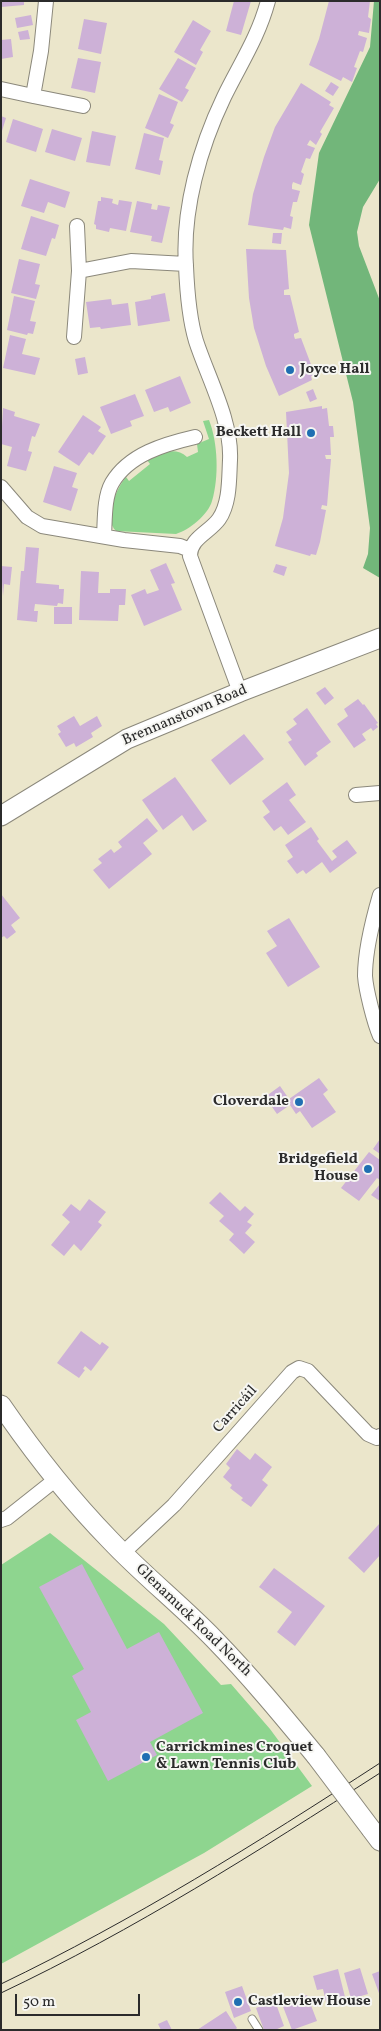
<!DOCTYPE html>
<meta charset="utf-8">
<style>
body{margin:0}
#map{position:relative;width:381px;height:2031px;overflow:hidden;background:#ebe6cb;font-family:Vollkorn,serif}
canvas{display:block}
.frame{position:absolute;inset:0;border:2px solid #2b2b2b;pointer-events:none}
.scale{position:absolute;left:15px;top:1994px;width:125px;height:22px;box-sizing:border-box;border:2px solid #2b2b2b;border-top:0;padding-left:6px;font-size:15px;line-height:18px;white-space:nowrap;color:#2b2b2b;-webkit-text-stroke:4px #f6f6f2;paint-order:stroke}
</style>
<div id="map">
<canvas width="381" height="2031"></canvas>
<div class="frame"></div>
<div class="scale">50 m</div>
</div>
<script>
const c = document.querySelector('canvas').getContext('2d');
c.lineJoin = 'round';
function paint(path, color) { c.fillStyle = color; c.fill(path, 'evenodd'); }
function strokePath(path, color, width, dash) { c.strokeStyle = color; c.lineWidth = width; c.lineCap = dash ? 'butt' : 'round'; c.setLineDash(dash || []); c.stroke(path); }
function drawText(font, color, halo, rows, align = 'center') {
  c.font = font + ' Vollkorn,serif'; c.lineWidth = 4; c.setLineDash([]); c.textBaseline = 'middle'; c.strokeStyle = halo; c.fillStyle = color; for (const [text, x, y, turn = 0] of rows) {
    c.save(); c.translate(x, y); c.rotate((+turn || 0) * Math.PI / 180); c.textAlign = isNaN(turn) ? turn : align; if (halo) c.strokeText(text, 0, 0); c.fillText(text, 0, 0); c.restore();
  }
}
paint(new Path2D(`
 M 209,420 C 218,443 219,477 212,501 C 208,515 189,530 176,534 L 116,531 C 103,518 116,489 126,477 L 129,481 L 150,464 L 147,460 C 161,453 175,446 187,457 L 198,452 L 197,444 L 209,439 L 203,421 Z
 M 50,1533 L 164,1624 L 221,1685 L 231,1684 L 270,1729 L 312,1786 L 204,1853 L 1,1964 L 1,1565 Z`), '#8ed58f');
paint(new Path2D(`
 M 374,1 L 380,1 L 380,179 L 363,207 L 357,232 L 359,246 L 380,301 L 380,578 L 363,568 L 368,554 L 370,528 L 353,402 L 309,225 L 319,153 L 370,47 Z`), '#72b67a');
paint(new Path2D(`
 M 1,1 L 24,1 L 24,5 L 1,7 Z
 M 234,1 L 251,1 L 241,35 L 226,31 Z
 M 329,1 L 370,1 L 368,17 L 371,19 L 369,33 L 359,31 L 358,35 L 367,38 L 363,52 L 360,51 L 354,67 L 357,68 L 352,82 L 343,77 L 341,81 L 309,65 L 319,39 Z
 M 31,15 L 33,25 L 17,28 L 15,18 Z
 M 84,19 L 107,23 L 101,54 L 78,49 Z
 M 193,20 L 211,31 L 200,50 L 203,52 L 196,65 L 174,52 Z
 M 28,30 L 30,39 L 20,40 L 18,32 Z
 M 11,39 L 13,57 L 1,59 L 1,40 Z
 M 78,58 L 101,62 L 95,93 L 71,88 Z
 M 178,58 L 196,68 L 185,88 L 189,90 L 182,102 L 159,89 Z
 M 331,82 L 339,87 L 333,96 L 325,91 Z
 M 301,83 L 331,102 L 329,105 L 334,108 L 320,132 L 322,134 L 316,145 L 310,140 L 307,145 L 315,148 L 310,159 L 306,158 L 301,172 L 304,174 L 301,185 L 293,182 L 292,185 L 292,189 L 300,191 L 297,202 L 293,202 L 290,216 L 293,217 L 291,229 L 284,227 L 283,230 L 248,225 L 253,194 L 264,157 L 275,127 Z
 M 159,94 L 178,102 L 170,123 L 174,125 L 168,138 L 145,128 Z
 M 1,116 L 6,118 L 2,131 L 1,131 Z
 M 13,119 L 43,129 L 36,152 L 6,142 Z
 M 52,129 L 82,138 L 75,161 L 45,152 Z
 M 92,131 L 116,136 L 110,166 L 86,162 Z
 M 144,133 L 164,138 L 159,160 L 163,161 L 160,175 L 135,169 Z
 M 30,179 L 70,192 L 65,208 L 48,202 L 44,213 L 21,206 Z
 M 101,197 L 113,199 L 112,203 L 118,205 L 119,200 L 132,202 L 126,231 L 110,228 L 109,232 L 96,229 L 96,225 L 94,224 L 98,201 L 101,201 Z
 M 137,201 L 152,204 L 151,209 L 157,210 L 158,205 L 170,207 L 162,243 L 151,241 L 152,236 L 130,232 Z
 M 31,216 L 59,225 L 55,239 L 52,238 L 46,256 L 21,249 Z
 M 273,233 L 282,233 L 281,244 L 272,243 Z
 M 246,249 L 286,250 L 289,289 L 284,290 L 284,295 L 290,295 L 299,332 L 294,334 L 294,336 L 295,339 L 301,338 L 315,375 L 311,376 L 312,380 L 279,396 L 266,366 L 254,328 L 249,298 Z
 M 19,259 L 40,264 L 35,284 L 40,285 L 36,299 L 11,293 Z
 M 165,293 L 170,321 L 138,326 L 135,302 L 151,299 L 151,296 Z
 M 14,296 L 35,301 L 30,321 L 36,322 L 33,334 L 28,333 L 27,335 L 7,330 Z
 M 111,299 L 112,305 L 128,303 L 131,325 L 101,329 L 100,327 L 90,328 L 86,302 Z
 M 10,335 L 26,339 L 22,354 L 40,358 L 35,375 L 3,368 Z
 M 85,357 L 88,373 L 78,375 L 75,359 Z
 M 180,376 L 191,403 L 170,412 L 168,407 L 154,412 L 145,390 Z
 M 313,389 L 317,399 L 310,402 L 306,392 Z
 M 135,394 L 144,416 L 130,421 L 132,426 L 111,434 L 100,407 Z
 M 322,406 L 322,409 L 327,408 L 329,426 L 333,426 L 334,437 L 330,437 L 331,455 L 325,455 L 326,459 L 331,459 L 327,506 L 322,505 L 321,509 L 326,510 L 320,542 L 316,555 L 311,554 L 310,556 L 275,546 L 283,518 L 289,473 L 286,412 Z
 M 3,408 L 15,412 L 14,416 L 40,424 L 35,437 L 32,436 L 28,451 L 32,452 L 26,471 L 7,466 L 12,447 L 1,444 Z
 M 83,415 L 101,427 L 98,431 L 106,436 L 93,455 L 89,452 L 79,466 L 58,452 Z
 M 54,466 L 77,473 L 72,487 L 78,489 L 71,511 L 43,502 Z
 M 26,547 L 39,548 L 36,583 L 59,585 L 59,589 L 64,589 L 63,604 L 58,603 L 57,606 L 35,604 L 34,611 L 38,611 L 37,622 L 17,620 L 21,571 L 24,571 Z
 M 166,563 L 175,583 L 171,584 L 182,610 L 144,626 L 131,595 L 145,589 L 147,594 L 159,590 L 150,570 Z
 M 276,564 L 287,567 L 284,576 L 273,572 Z
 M 1,566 L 12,567 L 10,585 L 4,584 L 3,596 Z
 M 81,571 L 99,572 L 98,593 L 110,593 L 110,589 L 126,589 L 125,605 L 119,605 L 118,621 L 79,620 Z
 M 54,607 L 72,607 L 72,624 L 54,624 Z
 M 325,687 L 334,698 L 325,705 L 316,693 Z
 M 358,699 L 363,705 L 364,704 L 378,723 L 376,724 L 378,727 L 373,731 L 371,728 L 362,734 L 366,740 L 354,748 L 337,724 L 348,716 L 344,709 Z
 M 307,708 L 331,742 L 316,753 L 318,756 L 305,766 L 288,742 L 292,740 L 286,732 L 297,724 L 293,719 Z
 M 74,716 L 80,726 L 97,716 L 102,726 L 91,733 L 93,737 L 76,747 L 74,743 L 66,747 L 58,734 L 61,732 L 57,726 Z
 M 244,734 L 264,759 L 230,785 L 211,760 Z
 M 175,777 L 207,821 L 193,831 L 182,815 L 163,830 L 142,800 Z
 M 287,782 L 296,795 L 289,800 L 306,822 L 288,835 L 281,826 L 274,831 L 263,817 L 270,812 L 262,801 Z
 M 147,818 L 158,831 L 143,843 L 152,854 L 109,889 L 93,870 L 102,863 L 98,859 L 111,849 L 114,853 L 122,847 L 118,842 Z
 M 311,827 L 319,839 L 317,841 L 332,861 L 337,857 L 332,851 L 347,840 L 357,853 L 330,873 L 322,862 L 306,874 L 303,870 L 297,874 L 287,861 L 293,857 L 285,845 Z
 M 1,894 L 20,918 L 11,925 L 16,932 L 7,939 L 4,936 L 1,938 Z
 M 289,918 L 320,967 L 288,987 L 266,953 L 277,946 L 267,931 Z
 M 319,1078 L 328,1090 L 323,1094 L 336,1112 L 312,1128 L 300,1111 L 296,1114 L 290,1105 L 277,1114 L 265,1097 L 280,1086 L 289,1099 Z
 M 380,1139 L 380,1154 L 373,1149 Z
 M 369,1152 L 380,1160 L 380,1180 L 377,1178 L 359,1201 L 341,1188 Z
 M 380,1184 L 380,1201 L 371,1195 Z
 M 220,1192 L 240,1211 L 245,1206 L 254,1214 L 247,1222 L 252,1225 L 245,1233 L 255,1242 L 244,1254 L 229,1240 L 234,1234 L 219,1221 L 224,1216 L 209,1203 Z
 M 89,1199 L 106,1212 L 98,1222 L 102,1225 L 81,1251 L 74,1244 L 64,1256 L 51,1245 L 70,1222 L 62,1215 L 71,1204 L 80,1211 Z
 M 81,1331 L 100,1345 L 102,1342 L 109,1347 L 91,1371 L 85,1366 L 83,1369 L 85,1370 L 79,1378 L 57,1363 Z
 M 237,1449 L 250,1460 L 255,1453 L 272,1467 L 262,1480 L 268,1485 L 251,1507 L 241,1500 L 243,1498 L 230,1488 L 232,1485 L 223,1477 L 230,1468 L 226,1464 Z
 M 380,1523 L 380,1555 L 364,1573 L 348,1558 Z
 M 82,1564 L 127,1649 L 159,1632 L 203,1713 L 150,1742 L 157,1755 L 108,1781 L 76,1720 L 91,1712 L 72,1676 L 84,1669 L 39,1587 Z
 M 274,1568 L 325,1606 L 295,1646 L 277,1632 L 292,1612 L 259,1587 Z
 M 360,1968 L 368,1994 L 351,1999 L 344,1973 Z
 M 338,1969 L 345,1997 L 326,2002 L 323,1989 L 317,1990 L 313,1976 Z
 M 380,1971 L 380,1996 L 372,1974 Z
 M 242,1986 L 251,2011 L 234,2018 L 225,1992 Z
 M 307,1995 L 317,2021 L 292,2030 L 282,2004 Z
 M 275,2001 L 284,2026 L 275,2030 L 264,2030 L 256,2008 Z
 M 226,2011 L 237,2028 L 235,2030 L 197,2030 Z
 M 167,2020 L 172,2030 L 161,2030 L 158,2024 Z`), '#cdb1d7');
const lane = new Path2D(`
 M 252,2019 L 259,2030`);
const street = new Path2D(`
 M 1,89 L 33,96 L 41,51 L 46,1
 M 33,96 L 83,106
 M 79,271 L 131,261 L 186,264
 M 74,337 L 79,271 L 77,226
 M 1,487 L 27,517 L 42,526 L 124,540 L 180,546 L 190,550
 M 104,536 C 105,520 104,497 112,483 C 129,454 165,444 195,437
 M 240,692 L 190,556 C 190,538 210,532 219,519 C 230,503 229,479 230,460 C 232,421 208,378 196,341 C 189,318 187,290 186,266 C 182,210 200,147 224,97 C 240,64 258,38 268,1
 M 356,795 L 380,793
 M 380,895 C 373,919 365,952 365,976 C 366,990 374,1022 380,1036
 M 1,1520 L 7,1518 L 55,1480
 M 123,1553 L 174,1505 L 292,1372 L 299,1368 L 308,1371 L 368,1434 L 377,1438 L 380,1436`);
const secondary = new Path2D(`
 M 1,816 L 127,739 L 240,692 L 380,638
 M 1,1405 C 34,1453 69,1498 110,1540 C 143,1575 181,1605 214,1639 C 250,1676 283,1716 316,1756
 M 371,1829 L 380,1841`);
strokePath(lane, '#8b887b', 9);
strokePath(street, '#8b887b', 16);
strokePath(secondary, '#8b887b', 21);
strokePath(lane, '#fff', 7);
strokePath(street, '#fff', 14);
strokePath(secondary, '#fff', 19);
strokePath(new Path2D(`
 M 1,1984 C 134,1920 257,1843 380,1763
 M 1,1993 C 136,1929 255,1853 380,1773`), '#2b2b2b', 1);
const secondaryBridge = new Path2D(`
 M 316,1756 L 371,1829`);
strokePath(secondaryBridge, '#8b887b', 21, []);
strokePath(secondaryBridge, '#fff', 19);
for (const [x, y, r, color] of [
 [290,370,5,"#1f6fb2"],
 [311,433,5,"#1f6fb2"],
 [299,1102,5,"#1f6fb2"],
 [368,1169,5,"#1f6fb2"],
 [146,1757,5,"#1f6fb2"],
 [238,2002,5,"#1f6fb2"]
]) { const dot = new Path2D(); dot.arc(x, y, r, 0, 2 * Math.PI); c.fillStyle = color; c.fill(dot); strokePath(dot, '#f6f6f2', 2); }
drawText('bold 15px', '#2b2b2b', '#f6f6f2', [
 ["Joyce Hall",300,370],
 ["Beckett Hall",301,433,"right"],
 ["Cloverdale",289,1102,"right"],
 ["Bridgefield",358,1160,"right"],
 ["House",358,1177,"right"],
 ["Carrickmines Croquet",156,1748],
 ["& Lawn Tennis Club",156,1765],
 ["Castleview House",248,2002]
], 'left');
drawText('15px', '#2b2b2b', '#f6f6f2', [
 ["Brennanstown Road",185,716,-23],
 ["Carricáil",236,1410,-48],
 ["Glenamuck Road North",193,1621,44]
]);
</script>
